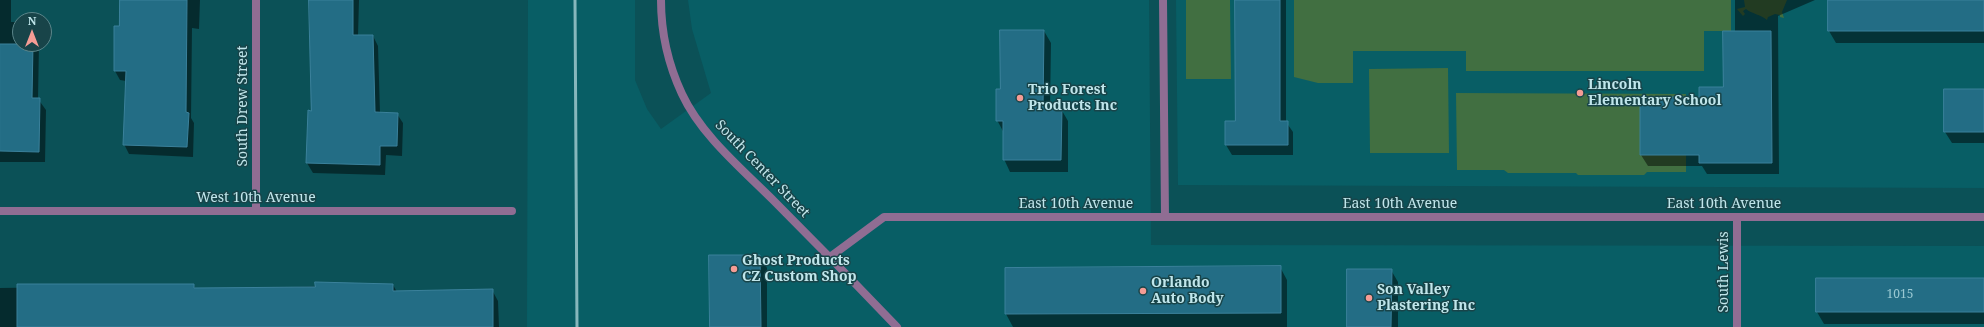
<!DOCTYPE html>
<style>
body{margin:0}
#map{position:relative;width:1984px;height:327px;overflow:hidden;background:#0b5157;font-family:"Noto Serif",serif}
canvas{display:block}
.north{position:absolute;left:12px;top:12px;width:40px;height:40px;box-sizing:border-box;background:#184449;border:1px solid #5b858a;border-radius:50%;rotate:0deg;font-size:11px;font-weight:700;line-height:16px;text-align:center;color:#c0e6eb}
.north::after{content:'';display:block;margin:auto;width:14px;height:18px;background:#f59c95;clip-path:polygon(50% 0,100% 100%,50% 72%,0 100%)}
</style>
<div id="map">
<canvas width="1984" height="327"></canvas>
<div class="north">N</div>
</div>
<script>
const c = document.querySelector('canvas').getContext('2d');
c.lineJoin = 'round';
function paint(path, color) { c.fillStyle = color; c.fill(path, 'evenodd'); }
function strokePath(path, color, width, dash) { c.strokeStyle = color; c.lineWidth = width; c.lineCap = dash ? 'butt' : 'round'; c.setLineDash(dash || []); c.stroke(path); }
function drawText(font, color, halo, rows, align = 'center') {
  c.font = font + ' "Noto Serif",serif'; c.lineWidth = 3; c.setLineDash([]); c.textBaseline = 'middle'; c.strokeStyle = halo; c.fillStyle = color; for (const [text, x, y, turn = 0] of rows) {
    c.save(); c.translate(x, y); c.rotate((+turn || 0) * Math.PI / 180); c.textAlign = isNaN(turn) ? turn : align; if (halo) c.strokeText(text, 0, 0); c.fillText(text, 0, 0); c.restore();
  }
}
paint(new Path2D(`
 M 528,0 L 635,0 L 635,80 L 647,109 L 661,129 L 711,93 L 692,29 L 688,0 L 1149,0 L 1151,245 L 1984,246 L 1984,327 L 527,327 Z
 M 1176,0 L 1984,0 L 1984,188 L 1178,185 Z`), '#085e65');
paint(new Path2D(`
 M 1186,0 L 1230,0 L 1231,79 L 1186,79 Z
 M 1294,0 L 1731,0 L 1731,31 L 1704,31 L 1704,71 L 1466,71 L 1466,51 L 1353,51 L 1353,83 L 1318,83 L 1294,77 Z
 M 1744,0 L 1787,0 L 1782,12 L 1784,18 L 1780,17 L 1780,15 L 1775,14 L 1768,17 L 1767,20 C 1760,14 1752,14 1746,9 L 1743,11 L 1745,14 L 1743,16 L 1737,9 L 1745,7 Z
 M 1448,68 L 1449,153 L 1370,153 L 1369,69 Z
 M 1456,93 L 1686,94 L 1686,172 L 1647,172 L 1644,175 L 1578,175 L 1576,173 L 1508,173 L 1504,170 L 1457,170 Z`), '#416f41');
paint(new Path2D(`
 M 0,0 L 11,0 L 11,22 L 20,22 L 20,44 L 39,44 L 38,99 L 46,110 L 45,162 L 0,162 Z
 M 121,0 L 200,0 L 199,29 L 192,28 L 191,118 L 194,123 L 193,157 L 129,154 L 124,144 L 126,81 L 120,80 L 115,71 L 120,27 Z
 M 309,0 L 359,0 L 358,36 L 373,36 L 378,46 L 380,113 L 397,114 L 403,123 L 402,156 L 386,155 L 385,175 L 313,173 L 307,163 L 312,112 Z
 M 1236,0 L 1286,0 L 1286,122 L 1293,132 L 1293,155 L 1232,155 L 1226,145 L 1236,122 Z
 M 1735,0 L 1815,0 L 1778,16 L 1779,174 L 1707,174 L 1702,166 L 1648,166 L 1641,155 L 1700,98 L 1724,88 L 1735,32 Z
 M 1829,0 L 1984,0 L 1984,43 L 1836,43 L 1829,31 Z
 M 1044,31 L 1051,43 L 1050,108 L 1061,109 L 1068,121 L 1068,172 L 1010,172 L 1004,159 L 1004,133 L 997,120 L 1001,90 Z
 M 1984,90 L 1984,143 L 1952,143 L 1945,132 Z
 M 760,256 L 767,268 L 767,327 L 711,327 Z
 M 1280,267 L 1287,280 L 1287,327 L 1013,327 L 1006,314 L 1006,269 Z
 M 1391,270 L 1398,282 L 1398,327 L 1348,327 Z
 M 1984,279 L 1984,324 L 1824,324 L 1817,312 Z
 M 193,285 L 196,289 L 393,285 L 397,292 L 492,290 L 498,301 L 499,327 L 0,327 L 0,288 Z`), '#0007');
const building = new Path2D(`
 M 120,0 L 187,0 L 186,112 L 189,113 L 187,147 L 123,145 L 126,71 L 114,71 L 114,26 L 119,26 Z
 M 309,0 L 353,0 L 353,35 L 373,35 L 375,112 L 398,113 L 397,146 L 380,146 L 380,165 L 306,163 L 308,110 L 311,111 Z
 M 1235,0 L 1280,0 L 1280,121 L 1288,121 L 1288,145 L 1225,145 L 1225,121 L 1235,121 Z
 M 1828,0 L 1984,0 L 1984,31 L 1828,31 Z
 M 1000,30 L 1044,30 L 1043,107 L 1062,108 L 1061,160 L 1003,160 L 1003,121 L 996,121 L 996,89 L 1000,89 Z
 M 1723,31 L 1771,31 L 1772,163 L 1699,163 L 1699,155 L 1640,155 L 1640,97 L 1699,97 L 1699,87 L 1723,87 Z
 M 0,44 L 33,44 L 32,98 L 40,98 L 39,152 L 0,151 Z
 M 1944,89 L 1984,89 L 1984,132 L 1944,132 Z
 M 709,255 L 760,255 L 761,327 L 710,327 Z
 M 1281,266 L 1281,313 L 1005,314 L 1005,268 Z
 M 1347,269 L 1392,269 L 1391,327 L 1347,327 Z
 M 1816,278 L 1984,278 L 1984,312 L 1816,312 Z
 M 315,282 L 393,284 L 393,291 L 493,289 L 493,327 L 17,327 L 17,284 L 194,284 L 194,288 L 315,287 Z`);
paint(building, '#236d85');
strokePath(building, '#3b819b', 1);
strokePath(new Path2D(`
 M 1163,0 L 1165,217`), '#906d93', 8);
strokePath(new Path2D(`
 M 256,0 L 256,211
 M 661,0 C 661,33 668,64 682,94 C 701,135 742,169 774,201 C 816,243 857,285 897,327
 M 0,211 L 512,211
 M 830,257 L 884,217 L 1984,217
 M 1737,327 L 1737,217`), '#906d93', 8);
strokePath(new Path2D(`
 M 575,0 L 577,327`), '#86b7bc', 3);
for (const [x, y, r, color] of [
 [1580,93,4,"#f59c95"],
 [1020,98,4,"#f59c95"],
 [734,269,4,"#f59c95"],
 [1143,291,4,"#f59c95"],
 [1369,298,4,"#f59c95"]
]) { const dot = new Path2D(); dot.arc(x, y, r, 0, 2 * Math.PI); c.fillStyle = color; c.fill(dot); strokePath(dot, '#184449', 1.5); }
drawText('12px', '#99c8d2', null, [
 ["1015",1900,295]
]);
drawText('bold 14px', '#c0e6eb', '#184449', [
 ["Lincoln",1588,85],
 ["Elementary School",1588,101],
 ["Trio Forest",1028,90],
 ["Products Inc",1028,106],
 ["Ghost Products",742,261],
 ["CZ Custom Shop",742,277],
 ["Orlando",1151,283],
 ["Auto Body",1151,299],
 ["Son Valley",1377,290],
 ["Plastering Inc",1377,306]
], 'left');
drawText('14px', '#c0e6eb', '#184449', [
 ["South Drew Street",243,106,-90],
 ["South Center Street",762,169,46],
 ["West 10th Avenue",256,198],
 ["East 10th Avenue",1076,204],
 ["East 10th Avenue",1400,204],
 ["East 10th Avenue",1724,204],
 ["South Lewis",1724,272,-90]
]);
</script>
